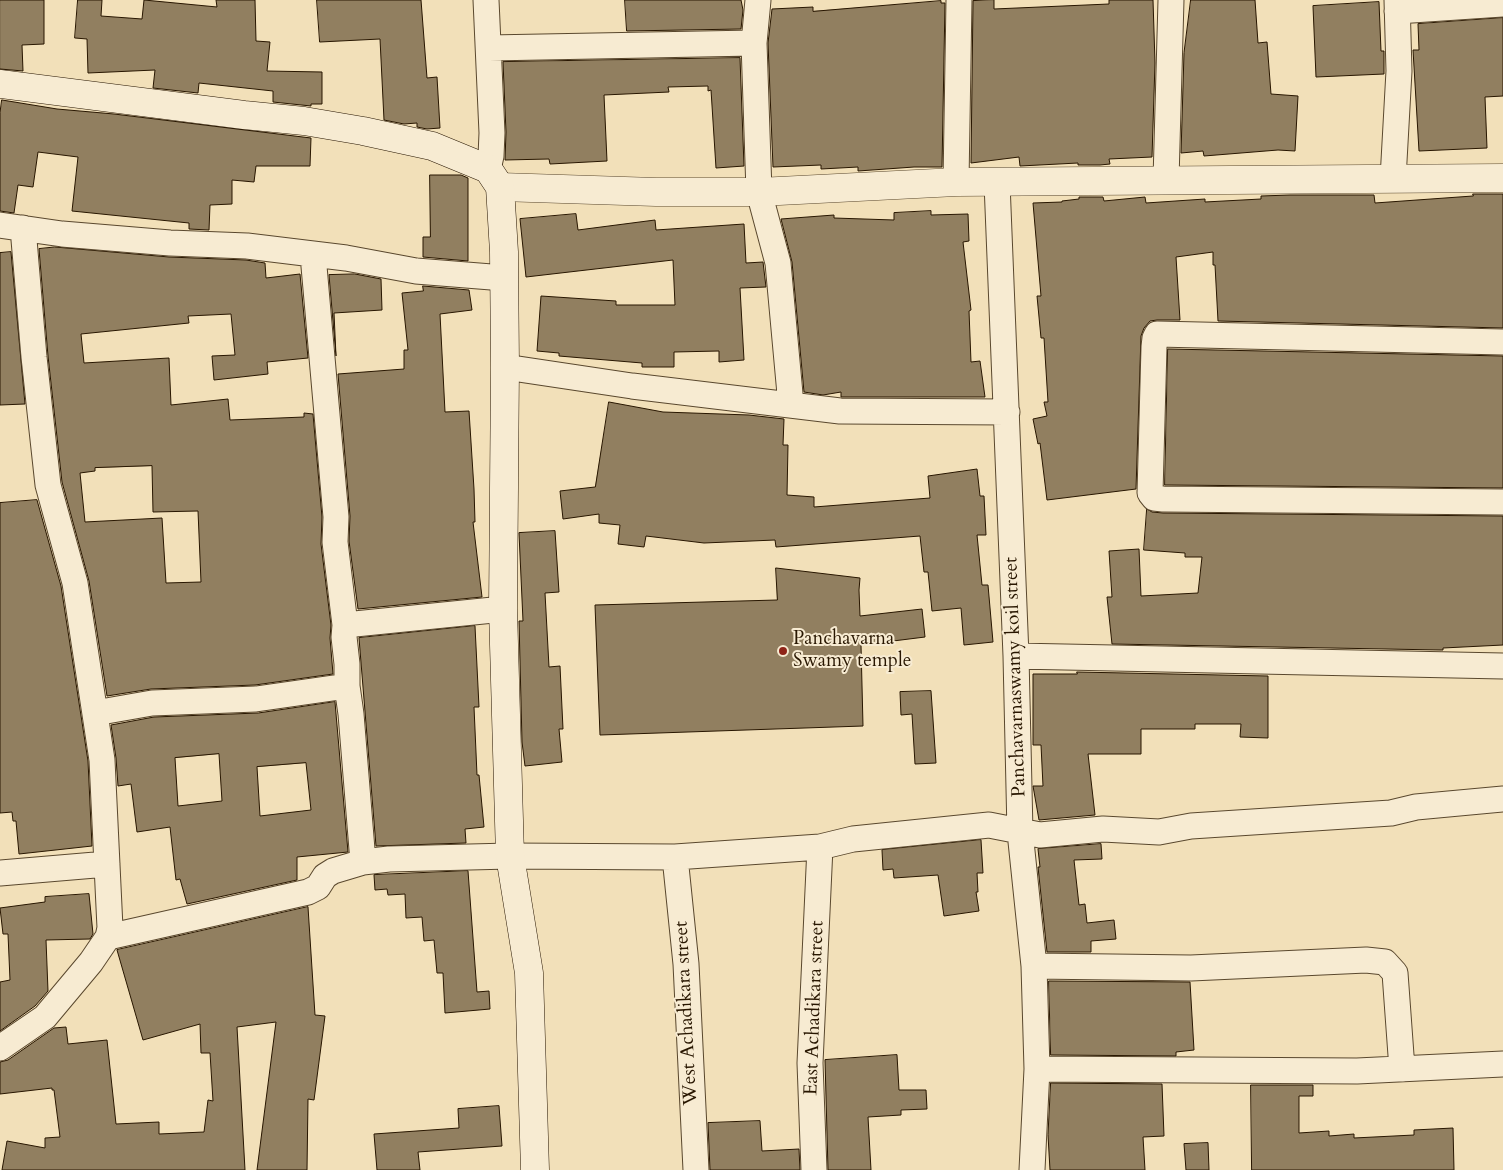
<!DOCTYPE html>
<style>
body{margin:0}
canvas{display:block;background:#f2e0b9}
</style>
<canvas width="1503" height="1170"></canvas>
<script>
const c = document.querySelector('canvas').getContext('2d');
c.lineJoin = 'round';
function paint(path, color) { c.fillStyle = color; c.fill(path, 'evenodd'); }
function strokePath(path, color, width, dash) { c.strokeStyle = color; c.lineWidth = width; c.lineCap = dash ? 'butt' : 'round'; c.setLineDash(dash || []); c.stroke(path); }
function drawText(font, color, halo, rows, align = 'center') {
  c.font = font + ' Cardo,serif'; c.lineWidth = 4; c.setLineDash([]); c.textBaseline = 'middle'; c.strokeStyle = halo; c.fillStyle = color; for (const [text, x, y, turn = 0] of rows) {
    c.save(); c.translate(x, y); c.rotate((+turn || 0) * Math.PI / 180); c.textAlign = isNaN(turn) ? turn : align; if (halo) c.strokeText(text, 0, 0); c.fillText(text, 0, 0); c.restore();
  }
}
const building = new Path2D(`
 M 0,0 L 44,0 L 44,44 L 22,45 L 23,71 L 0,69 Z
 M 78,0 L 102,0 L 101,16 L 142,19 L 144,0 L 217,7 L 216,0 L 255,0 L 256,41 L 270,42 L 267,71 L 322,72 L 322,104 L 311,104 L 311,106 L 273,102 L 273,91 L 199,83 L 198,93 L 153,88 L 155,70 L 88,73 L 87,39 L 75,38 Z
 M 317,0 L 421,0 L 427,78 L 437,77 L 440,128 L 427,129 L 417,127 L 417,123 L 404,124 L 384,120 L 380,39 L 320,42 Z
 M 625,0 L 741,0 L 743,10 L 741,29 L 627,31 Z
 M 994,0 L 994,9 L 1109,4 L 1109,0 L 1153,0 L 1155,63 L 1152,157 L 1109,159 L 1110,164 L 1100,165 L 1078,165 L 1078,163 L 1020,166 L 1019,157 L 971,163 L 973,1 Z
 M 1191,0 L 1255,0 L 1258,43 L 1267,42 L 1271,94 L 1298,96 L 1295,151 L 1278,150 L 1204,156 L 1203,151 L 1181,153 L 1184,53 Z
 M 941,1 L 941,3 L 945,3 L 942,167 L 914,167 L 858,171 L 858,167 L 821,169 L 821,165 L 773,167 L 768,43 L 772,9 L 813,7 L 813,11 Z
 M 1379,2 L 1381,51 L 1384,51 L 1384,74 L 1316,77 L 1313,6 Z
 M 1503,18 L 1503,96 L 1485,97 L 1487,148 L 1419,151 L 1413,50 L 1419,50 L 1418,24 Z
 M 740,58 L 744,166 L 716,168 L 711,90 L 708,91 L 708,86 L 668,87 L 669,92 L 604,95 L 607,161 L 550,164 L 549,159 L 505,160 L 506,132 L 503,62 Z
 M 2,100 L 57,109 L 114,114 L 311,138 L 310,166 L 256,166 L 254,182 L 232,180 L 232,204 L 210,205 L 209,230 L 189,229 L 189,223 L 72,211 L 78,157 L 38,152 L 33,187 L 18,185 L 14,213 L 0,211 L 0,113 Z
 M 430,175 L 461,175 L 468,178 L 468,261 L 423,257 L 423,237 L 430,237 Z
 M 1473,194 L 1503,194 L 1503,328 L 1218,321 L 1215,265 L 1213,265 L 1213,252 L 1176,257 L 1180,320 L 1157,320 L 1150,321 L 1144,328 L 1141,336 L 1136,489 L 1047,500 L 1040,443 L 1038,444 L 1033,419 L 1047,416 L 1044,402 L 1048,402 L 1044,338 L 1041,338 L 1037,296 L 1041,296 L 1033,203 L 1062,202 L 1062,201 L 1079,199 L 1079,197 L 1103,197 L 1104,201 L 1145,197 L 1146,203 L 1205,199 L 1205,202 L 1261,199 L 1261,196 L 1290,195 L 1374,195 L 1375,203 L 1473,196 Z
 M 931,211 L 931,215 L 968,214 L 969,241 L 963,242 L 971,310 L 969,311 L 971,362 L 980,361 L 985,397 L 841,397 L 841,392 L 823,395 L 804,392 L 792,262 L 781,219 L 834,215 L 834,218 L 894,220 L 894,213 Z
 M 576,214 L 578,230 L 655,220 L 656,230 L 744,224 L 746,263 L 763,262 L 766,287 L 740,288 L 744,360 L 719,362 L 719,351 L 674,352 L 674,367 L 642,367 L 642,363 L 559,356 L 559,353 L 537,351 L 541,296 L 616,301 L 616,305 L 675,305 L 673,260 L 526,277 L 520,219 Z
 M 55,247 L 169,257 L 246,260 L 265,263 L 266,278 L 300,274 L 308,358 L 267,362 L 268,374 L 214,380 L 212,356 L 235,355 L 231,314 L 188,316 L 189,323 L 81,334 L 84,363 L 169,358 L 171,405 L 228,399 L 230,420 L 304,417 L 304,413 L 313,414 L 322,517 L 321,544 L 331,625 L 330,638 L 333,674 L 255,685 L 151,689 L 107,696 L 89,581 L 62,482 L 48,356 L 39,249 ZM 152,466 L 153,512 L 198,511 L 201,582 L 166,583 L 162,518 L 85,522 L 80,473 L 95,471 L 95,468 Z
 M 11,252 L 25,404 L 0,405 L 0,253 Z
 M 355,274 L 381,279 L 382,310 L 334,313 L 336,356 L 329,275 Z
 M 423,286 L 469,290 L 472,310 L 440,314 L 445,412 L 469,411 L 474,489 L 475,522 L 473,522 L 482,597 L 358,609 L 349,541 L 350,516 L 338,374 L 404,369 L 404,350 L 408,350 L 402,293 L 423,291 Z
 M 1168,349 L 1503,356 L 1503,488 L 1165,485 Z
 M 609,402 L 663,412 L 749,415 L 784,419 L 783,445 L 788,445 L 787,495 L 814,497 L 814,507 L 930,498 L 928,476 L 977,469 L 980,496 L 984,496 L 986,535 L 977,535 L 982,585 L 988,585 L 993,642 L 964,645 L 961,608 L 932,611 L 928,572 L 924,572 L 920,536 L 776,547 L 775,540 L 704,543 L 646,536 L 644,547 L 618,544 L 620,525 L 599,523 L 599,514 L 563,519 L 560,491 L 595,487 Z
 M 37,500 L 61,586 L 88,761 L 92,846 L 19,854 L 16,821 L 13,821 L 12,812 L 0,813 L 0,503 Z
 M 1147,509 L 1152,512 L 1163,513 L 1503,516 L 1503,645 L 1443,648 L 1443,650 L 1440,650 L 1112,644 L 1107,597 L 1112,597 L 1109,551 L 1139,549 L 1141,596 L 1198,593 L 1202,557 L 1185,557 L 1185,553 L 1144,550 Z
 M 555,531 L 559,592 L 545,593 L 549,667 L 560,666 L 563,729 L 559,729 L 562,762 L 525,766 L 522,742 L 519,621 L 523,621 L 519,533 Z
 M 776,568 L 860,578 L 859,590 L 860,616 L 922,609 L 925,637 L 861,645 L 863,726 L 600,735 L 595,605 L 777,600 Z
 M 475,626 L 479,707 L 474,707 L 477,775 L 479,775 L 484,827 L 465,829 L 466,843 L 376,846 L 359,638 Z
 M 1077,672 L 1268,676 L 1268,738 L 1240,737 L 1241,724 L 1195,724 L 1195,729 L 1141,729 L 1141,754 L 1088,754 L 1095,815 L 1039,820 L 1033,786 L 1043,786 L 1041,745 L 1033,745 L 1033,674 L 1077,674 Z
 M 931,691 L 936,763 L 915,764 L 912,714 L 901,715 L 900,692 Z
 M 335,702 L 348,852 L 297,857 L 297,880 L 187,904 L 180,879 L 176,880 L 170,827 L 137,832 L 131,784 L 118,786 L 116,758 L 111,725 L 154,717 L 258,713 ZM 219,754 L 222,801 L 178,806 L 175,758 ZM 306,763 L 311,810 L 260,816 L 257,767 Z
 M 981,840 L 983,873 L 977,873 L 978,892 L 976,892 L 979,911 L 944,916 L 938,875 L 894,878 L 893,869 L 883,870 L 882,850 Z
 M 1101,844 L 1102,859 L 1074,860 L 1079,905 L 1085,904 L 1087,923 L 1114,920 L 1116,939 L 1091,941 L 1091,952 L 1047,952 L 1038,867 L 1040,867 L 1038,849 Z
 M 468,871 L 477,992 L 489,991 L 490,1009 L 445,1013 L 443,973 L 437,973 L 434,940 L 424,941 L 422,917 L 406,918 L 405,894 L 388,895 L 387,889 L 375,890 L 374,875 Z
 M 89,894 L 93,934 L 90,939 L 46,940 L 48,991 L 35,1006 L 0,1031 L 0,982 L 10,980 L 8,934 L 3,934 L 0,908 L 45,902 L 45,897 Z
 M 308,907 L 315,1015 L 325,1016 L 314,1100 L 308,1099 L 307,1170 L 257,1170 L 276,1022 L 237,1027 L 245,1170 L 2,1170 L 7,1141 L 45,1148 L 45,1138 L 60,1137 L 54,1090 L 52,1090 L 52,1088 L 0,1094 L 0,1062 L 8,1060 L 54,1028 L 66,1027 L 68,1044 L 107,1040 L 116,1124 L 159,1122 L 159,1134 L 204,1132 L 208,1100 L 213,1101 L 210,1053 L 201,1053 L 200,1024 L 143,1040 L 117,950 Z
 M 1049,981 L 1190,982 L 1194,1050 L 1176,1052 L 1176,1056 L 1051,1055 Z
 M 897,1055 L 899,1090 L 926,1090 L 927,1109 L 901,1110 L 901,1115 L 868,1117 L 871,1170 L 828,1170 L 825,1060 Z
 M 1051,1083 L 1162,1084 L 1164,1136 L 1143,1137 L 1145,1170 L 1050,1170 L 1048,1135 Z
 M 1251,1085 L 1313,1085 L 1313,1096 L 1299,1096 L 1299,1133 L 1329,1131 L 1329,1136 L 1354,1134 L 1354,1138 L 1414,1135 L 1414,1130 L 1453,1128 L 1454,1170 L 1252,1170 Z
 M 499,1106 L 502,1146 L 418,1152 L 420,1170 L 377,1170 L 374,1134 L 459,1128 L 458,1109 Z
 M 760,1121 L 762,1151 L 799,1149 L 800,1170 L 710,1170 L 708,1123 Z
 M 1208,1143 L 1209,1170 L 1186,1170 L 1184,1144 Z`);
paint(building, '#917f60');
strokePath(building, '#281600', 1);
const minor = new Path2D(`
 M 486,0 L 492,133 L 491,156 L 488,169
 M 758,0 L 754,43 L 759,192 L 778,263 L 791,405
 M 1397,11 L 1503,4
 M 489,48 L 754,43
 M 1393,179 L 1399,71 L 1397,0
 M 1166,180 L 1171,0
 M 956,182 L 959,0
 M 997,183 L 1016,656 L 1020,832 L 1034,966 L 1037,1069 L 1032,1170
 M 0,225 L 62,234 L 170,243 L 247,246 L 346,258 L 416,271 L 504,278
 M 313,255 L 336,517 L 335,542 L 345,625 L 344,637 L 347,664 L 347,686 L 351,714 L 363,862
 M 1503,342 L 1157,334 L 1155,338 L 1154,347 L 1150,493 L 1154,498 L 1163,499 L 1503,502
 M 505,367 L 632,386 L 840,411 L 1007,412
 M 345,625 L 503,609
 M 1016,656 L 1503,666
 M 95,713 L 152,703 L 256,699 L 347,686
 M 675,857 L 686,964 L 696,1170
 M 0,873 L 107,864
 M 108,937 L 308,892 L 318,887 L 325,876 L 333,871 L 363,862 L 389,859 L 510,856 L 675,857 L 820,847 L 853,839 L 989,825 L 1040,835 L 1103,829 L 1159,832 L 1191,826 L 1391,813 L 1416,807 L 1503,799
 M 1034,966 L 1191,968 L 1366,960 L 1385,962 L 1395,973 L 1402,1069
 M 0,1048 L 45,1017 L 91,962 L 108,937 L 110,928 L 102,760 L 75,583 L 48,485 L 34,357 L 23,228
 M 1037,1069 L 1357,1071 L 1503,1064
 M 814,1170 L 810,1063 L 820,847`);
const tertiary = new Path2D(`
 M 500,187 L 656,192 L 759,192 L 956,182 L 1503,178`);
const secondary = new Path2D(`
 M 0,84 L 244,115 L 304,121 L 363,131 L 432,146 L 488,169 L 500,187 L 504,252 L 505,367 L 503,609 L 510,856 L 529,973 L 535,1170`);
strokePath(minor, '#5a482e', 27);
strokePath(tertiary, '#5a482e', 29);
strokePath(secondary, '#281600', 29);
strokePath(minor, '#f7ebd2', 25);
strokePath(tertiary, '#f7ebd2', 28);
strokePath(secondary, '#f7ebd2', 28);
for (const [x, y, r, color] of [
 [783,651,5,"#8f2418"]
]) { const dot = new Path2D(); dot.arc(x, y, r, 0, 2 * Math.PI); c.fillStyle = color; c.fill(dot); strokePath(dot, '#f7ebd2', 2); }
drawText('19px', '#281600', '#f7ebd2', [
 ["Panchavarna",793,640],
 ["Swamy temple",793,662]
], 'left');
drawText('19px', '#281600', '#f7ebd2', [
 ["Panchavarnaswamy koil street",1016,677,-92],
 ["East Achadikara street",815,1008,-88],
 ["West Achadikara street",687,1013,-93]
]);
</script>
